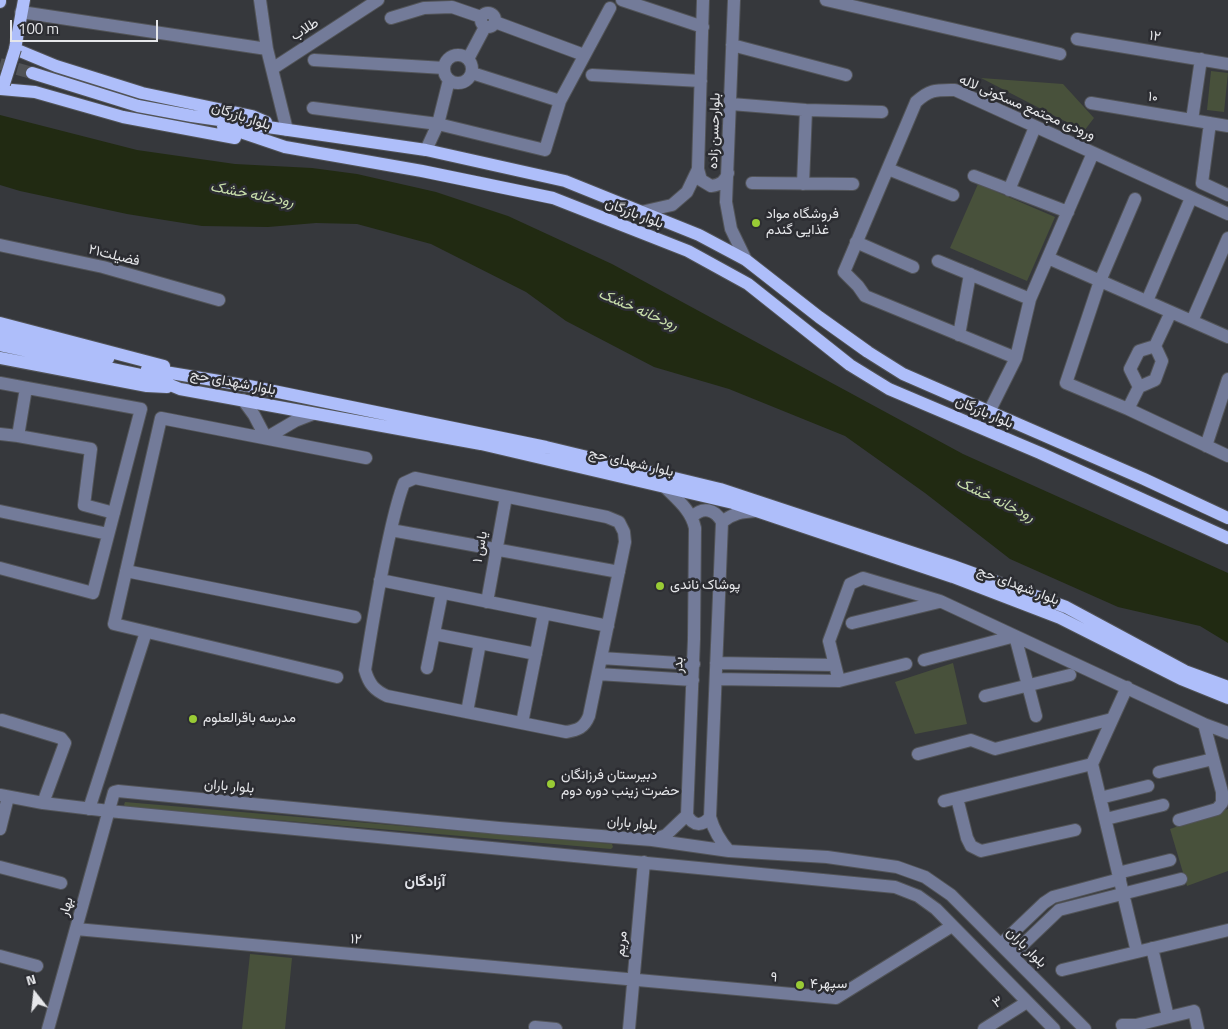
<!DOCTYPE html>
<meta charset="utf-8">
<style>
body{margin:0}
#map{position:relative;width:1228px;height:1029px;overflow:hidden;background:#36383c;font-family:"Titillium Web",sans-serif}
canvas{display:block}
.north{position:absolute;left:10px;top:969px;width:50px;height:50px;-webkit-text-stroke:4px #2c2d32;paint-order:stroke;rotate:344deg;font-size:14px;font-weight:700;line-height:20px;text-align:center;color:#e6e7ea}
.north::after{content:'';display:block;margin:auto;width:18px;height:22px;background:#e6e7ea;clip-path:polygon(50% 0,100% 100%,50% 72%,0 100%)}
.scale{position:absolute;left:10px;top:20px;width:148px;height:22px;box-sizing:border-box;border:2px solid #e6e7ea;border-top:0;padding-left:6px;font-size:15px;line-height:18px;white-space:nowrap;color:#e6e7ea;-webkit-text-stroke:4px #2c2d32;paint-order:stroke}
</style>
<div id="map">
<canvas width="1228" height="1029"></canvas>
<div class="north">N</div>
<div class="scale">100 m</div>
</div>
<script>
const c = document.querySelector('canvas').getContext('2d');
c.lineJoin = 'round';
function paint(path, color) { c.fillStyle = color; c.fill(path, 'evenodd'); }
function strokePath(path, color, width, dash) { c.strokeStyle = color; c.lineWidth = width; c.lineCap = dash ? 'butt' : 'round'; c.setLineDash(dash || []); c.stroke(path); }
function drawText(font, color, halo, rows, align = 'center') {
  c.font = font + ' "Titillium Web",Vazirmatn,sans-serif'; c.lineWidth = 5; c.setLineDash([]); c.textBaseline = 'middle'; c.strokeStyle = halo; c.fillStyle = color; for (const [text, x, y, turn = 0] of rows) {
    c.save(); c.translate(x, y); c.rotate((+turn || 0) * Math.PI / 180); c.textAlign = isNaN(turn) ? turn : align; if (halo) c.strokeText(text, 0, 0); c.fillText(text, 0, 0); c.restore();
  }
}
paint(new Path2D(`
 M 1211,71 L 1228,73 L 1224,112 L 1207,110 Z
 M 981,78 L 1063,84 L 1094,118 L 1084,131 Z
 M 978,184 L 1055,217 L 1027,281 L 950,248 Z
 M 953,663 L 967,724 L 915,734 L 895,682 Z
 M 125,802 L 612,844 L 613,847 L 611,849 L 126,807 L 124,805 Z
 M 1228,809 L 1228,871 L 1187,886 L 1170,829 Z
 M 250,954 L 292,958 L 285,1029 L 242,1029 Z`), '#48513b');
paint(new Path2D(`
 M 0,115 L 137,150 L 235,164 L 312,168 L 357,174 L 436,192 L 508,216 L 612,264 L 963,454 L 1228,573 L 1228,643 L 1200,626 L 1118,607 L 1010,559 L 925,493 L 845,436 L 729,389 L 654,367 L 566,321 L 526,292 L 431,244 L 357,224 L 316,223 L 268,227 L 202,226 L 127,214 L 20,191 L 0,185 Z`), '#212a12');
strokePath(new Path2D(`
 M 0,64 L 32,73`), '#505256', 12, [12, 6]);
const minor = new Path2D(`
 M 260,0 L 267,49 L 287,130
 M 622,0 L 703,27
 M 734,0 L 726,202 L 731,229 L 746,260
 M 826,0 L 1060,54
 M 21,12 L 267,49
 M481 20a7 7 0 1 1 14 0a7 7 0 1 1-14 0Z
 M 391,18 L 424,8 L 452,7 L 481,17
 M 495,22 L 584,55
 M 1077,39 L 1228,64
 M 732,45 L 846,75
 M444 69a14 14 0 1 1 28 0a14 14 0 1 1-28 0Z
 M 468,59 L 485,27
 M 314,60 L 444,68
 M 272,69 L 378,0
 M 472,73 L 560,101
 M 592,75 L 701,81
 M 1091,103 L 1228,126
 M 731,104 L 806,110 L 882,112
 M 313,108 L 438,124 L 545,150 L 560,101 L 610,8
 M 1192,120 L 1201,59
 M 1210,123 L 1202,183 L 1228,195
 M 426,150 L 438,124 L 449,80
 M 698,169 L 701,180 L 711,186 C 720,185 725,182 728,173
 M 888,169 L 953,195
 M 974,176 L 1068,212
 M 752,183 L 853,184
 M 803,184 L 806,110
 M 1009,190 L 1035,127
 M 1135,199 L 1100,281 L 1066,383 L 1128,409 L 1228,456
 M 641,212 L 672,205 L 687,192 L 698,169 L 703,0
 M 856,242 L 913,267
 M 0,245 L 103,267 L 219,300
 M 1048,258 L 1228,337
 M 938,261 L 1030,299
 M 1147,301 L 1191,198
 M 1192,321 L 1228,238
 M 959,335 L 970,274
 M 1016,358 L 865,296 L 858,286 L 844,272 L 916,102 C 930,89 936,90 955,90 L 1228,214
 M 0,383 L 141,409 L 93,593 L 0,568
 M 1139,387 L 1130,369 L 1139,351 L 1155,346 L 1171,312
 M 243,400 L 254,415 L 266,438 L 295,421 L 313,414
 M 1128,409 L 1139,387 L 1155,380 L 1162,361 L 1155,346
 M 989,412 L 1016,358 L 1030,299 L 1093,153
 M 0,434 L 18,436 L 26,388
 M 18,436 L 91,449 L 84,505 L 114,513
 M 1206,446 L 1228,379
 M 415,478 L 607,517 L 619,522 L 624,532 L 625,542 L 589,716 C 584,728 578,730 566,732 L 387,696 C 374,690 369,684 365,670 C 372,626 379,582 389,538 C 393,520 397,501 404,483 Z
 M 0,511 L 108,534
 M 692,517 C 703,506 715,509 722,522
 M 391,530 L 619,572
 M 126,571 L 355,617
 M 380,580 L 608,626
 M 487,602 L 506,497
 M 852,623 L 939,602
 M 434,634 L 536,654
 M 601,658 L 694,664
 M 924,660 L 1015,636 L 1036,716
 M 716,663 L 835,665
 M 906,664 L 839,681 L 829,641 L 850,584 L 863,578 L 940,601 L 1204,724 L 1228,733
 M 427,668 L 442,593
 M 598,674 L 693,680
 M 337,677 L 114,624 L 161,418 L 366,458
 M 716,679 L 839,681
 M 1127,687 L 1092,764 L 1137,952
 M 985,696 L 1070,675
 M 467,712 L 480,643
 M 2,720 L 61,738 L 65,743 L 43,803
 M 522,723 L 544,613
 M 918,754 L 971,740 L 995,749 L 1112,719
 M 1159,772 L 1213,759
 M 0,795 L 43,803 L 109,811 L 895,887 L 918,896 L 936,909 L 1054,1029
 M 957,798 L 967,838 L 971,846 L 981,851 L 1075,830
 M 1100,798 L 1148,786
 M 944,801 L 1092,764
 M 89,809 L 146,632
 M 687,815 C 693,826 702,827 710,817
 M 1106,819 L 1163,805
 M 1179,820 L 1217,809 L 1222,803 L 1222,792 L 1204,724
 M 0,829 L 8,797
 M 653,840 L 666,835 L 687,815 L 694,639 L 695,528 C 691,509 675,498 663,485
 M 729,851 C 720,841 714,831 710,817 L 722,522 C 733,513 742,512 756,511
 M 0,867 L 61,883
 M 1118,873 L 1170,860
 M 76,929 L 836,998 L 952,926
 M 1001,944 L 1044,903 L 1053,897 L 1120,879
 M 1152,948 L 1168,1017
 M 1012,955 L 1059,910 L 1181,879
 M 0,956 L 37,966
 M 1062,970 L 1228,930
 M 535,1027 L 556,1029
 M 48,1029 L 114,792 L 118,791 L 499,828 L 652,840 L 729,851 L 827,857 L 897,867 L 925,877 L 951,895 L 1085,1029
 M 629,1029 L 644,862
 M 984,1029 L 1027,1002
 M 1124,1029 L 1122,1025 L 1136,1025 L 1194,1011 L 1198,1029`);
const major = new Path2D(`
 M 24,0 L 15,49 L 56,66 L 142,93 L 252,116 L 266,122
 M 0,2 L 0,0
 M 32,73 L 138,106 L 192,116 L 426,150 L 565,181 L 699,235 L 746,260 L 819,317 L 868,352 L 903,374 L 1144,479 L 1228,518
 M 1,89 L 35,92 L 123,117 L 235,138
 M 223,126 L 285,147 L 422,171 L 553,198 L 688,251 L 748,284 L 850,365 L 889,389 L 1040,453 L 1228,538
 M 0,323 L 164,366
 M 0,334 L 108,359
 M 0,345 L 151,377 L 180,389 L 481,444 L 733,503 L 953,577 L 1060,618 L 1181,679 L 1228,698
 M 0,358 L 147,386 L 167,387
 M 147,369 L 249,386 L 546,447 L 720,489 L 953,566 L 1066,607 L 1185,671 L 1228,687`);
strokePath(minor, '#525458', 14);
strokePath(major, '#525458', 14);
strokePath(minor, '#737b99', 12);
strokePath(major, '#aebefa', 12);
const majorBridge = new Path2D(`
 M 4,84 L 15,49`);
strokePath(majorBridge, '#525458', 14, []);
strokePath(majorBridge, '#aebefa', 12);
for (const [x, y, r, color] of [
 [756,223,5,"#99cb35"],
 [660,586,5,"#99cb35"],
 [193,719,5,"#99cb35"],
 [551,784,5,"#99cb35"],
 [800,985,5,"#99cb35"]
]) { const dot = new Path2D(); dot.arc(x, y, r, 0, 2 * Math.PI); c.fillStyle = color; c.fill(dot); strokePath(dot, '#2c2d32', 2); }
drawText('14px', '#e6e7ea', '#2c2d32', [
 ["طلاب",305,30,-32],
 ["۱۲",1155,37,9],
 ["۱۰",1153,98,9],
 ["ورودی مجتمع مسکونی لاله",1027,108,23],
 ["بلوار بازرگان",241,117,18],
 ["بلوارحسن زاده",715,131,-88],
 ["بلوار بازرگان",634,214,21],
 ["فضیلت۲۱",114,256,14],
 ["بلوار شهدای حج",233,383,11],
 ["بلوار بازرگان",984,413,23],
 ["بلوار شهدای حج",631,463,13],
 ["یاس ۱",481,547,-80],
 ["بلوار شهدای حج",1018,586,21],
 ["بدر",679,665,-88],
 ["بلوار باران",229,787,5],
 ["بلوار باران",632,824,5],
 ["بهار",67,907,-74],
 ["۱۲",356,940,5],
 ["مریم",622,944,-85],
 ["بلوار باران",1026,948,45],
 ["۹",774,978,5],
 ["۳",998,1003,-32]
]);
drawText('14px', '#e6e7ea', '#2c2d32', [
 ["فروشگاه مواد",766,215],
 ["غذایی گندم",766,231],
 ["پوشاک ناندی",670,586],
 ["مدرسه باقرالعلوم",203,719],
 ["دبیرستان فرزانگان",561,776],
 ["حضرت زینب دوره دوم",561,792],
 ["سپهر۴",810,985]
], 'left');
drawText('italic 15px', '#c7ddaa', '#2c2d32', [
 ["رودخانه خشک",252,195,11],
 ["رودخانه خشک",638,310,23],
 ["رودخانه خشک",995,500,26]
]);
drawText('bold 15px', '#e0e2e8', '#2c2d32', [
 ["آزادگان",425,882]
]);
</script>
